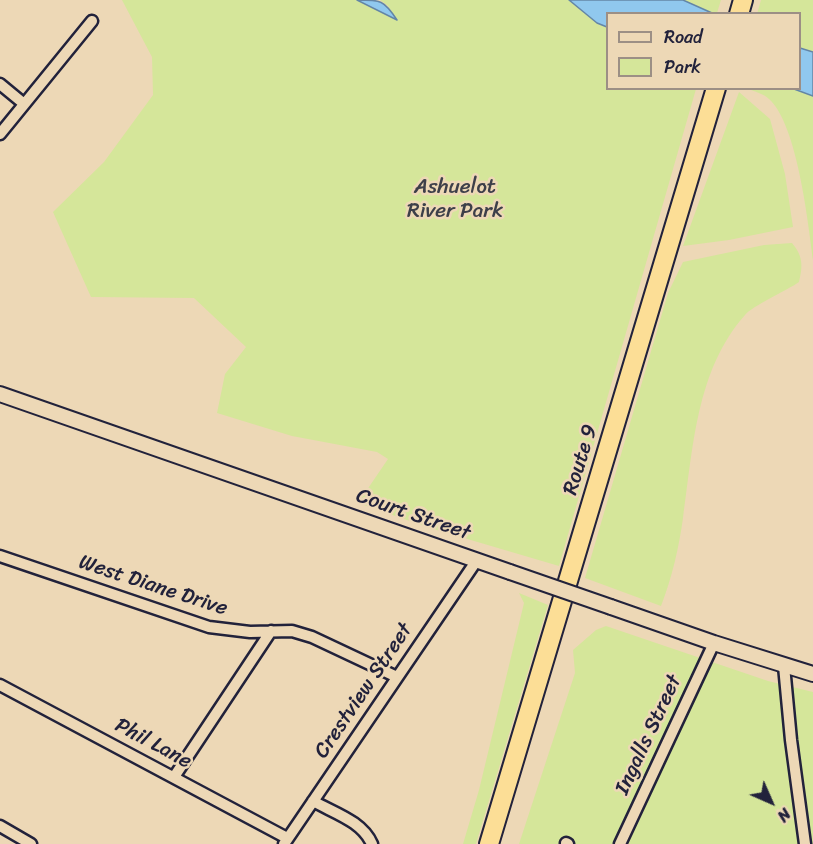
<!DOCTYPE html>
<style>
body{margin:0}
#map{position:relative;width:813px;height:844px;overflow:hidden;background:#edd8b6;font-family:Sriracha,sans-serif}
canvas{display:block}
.legend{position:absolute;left:606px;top:12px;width:195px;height:78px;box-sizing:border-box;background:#edd8b6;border:2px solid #9c8f85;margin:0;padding:8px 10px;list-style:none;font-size:18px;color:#22223b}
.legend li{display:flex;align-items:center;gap:12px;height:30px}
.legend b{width:30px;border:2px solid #9c8f85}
.north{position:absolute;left:741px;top:772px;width:60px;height:60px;-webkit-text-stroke:4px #edd8b6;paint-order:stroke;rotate:135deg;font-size:16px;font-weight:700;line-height:24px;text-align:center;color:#22223b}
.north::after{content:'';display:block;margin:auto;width:21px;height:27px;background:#22223b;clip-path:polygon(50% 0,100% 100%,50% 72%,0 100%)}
</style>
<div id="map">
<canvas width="813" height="844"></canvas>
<ul class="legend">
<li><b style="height:8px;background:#edd8b6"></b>Road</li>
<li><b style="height:16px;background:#d5e69a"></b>Park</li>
</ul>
<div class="north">N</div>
</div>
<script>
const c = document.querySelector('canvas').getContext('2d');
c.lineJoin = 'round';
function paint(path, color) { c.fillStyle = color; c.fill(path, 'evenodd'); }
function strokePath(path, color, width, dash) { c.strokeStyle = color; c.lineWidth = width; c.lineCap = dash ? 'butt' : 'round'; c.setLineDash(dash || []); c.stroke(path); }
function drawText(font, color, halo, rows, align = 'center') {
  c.font = font + ' Sriracha,sans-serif'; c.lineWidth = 5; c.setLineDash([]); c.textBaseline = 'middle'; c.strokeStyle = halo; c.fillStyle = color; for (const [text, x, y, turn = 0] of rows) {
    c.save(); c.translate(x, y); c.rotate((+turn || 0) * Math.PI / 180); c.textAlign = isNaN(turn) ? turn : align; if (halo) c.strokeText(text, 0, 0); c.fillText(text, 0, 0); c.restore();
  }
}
paint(new Path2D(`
 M 122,0 L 357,0 L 396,19 L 388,6 L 380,0 L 721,0 L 717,13 L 608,14 L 608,88 L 696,89 L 559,566 L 430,528 L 358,503 L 388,459 L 377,452 L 292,436 L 217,413 L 225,374 L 246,347 L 194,298 L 91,297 L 53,212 L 104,162 L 153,95 L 152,57 Z
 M 761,0 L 813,0 L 813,52 L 800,48 L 800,14 L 757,14 Z
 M 748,89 L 794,89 L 813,96 L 813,260 C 808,221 797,124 769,99 C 764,94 754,91 748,89 Z
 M 739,92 L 770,119 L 785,174 L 793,227 L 729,240 L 683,246 Z
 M 792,243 C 803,256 803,266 799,282 C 786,291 752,306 745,315 C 696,370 693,449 683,518 C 679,547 672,578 661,606 L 585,578 L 668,293 L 683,262 L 764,245 Z
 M 519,593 L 548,605 L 476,844 L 463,844 L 479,790 L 524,603 Z
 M 606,626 L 768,681 L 813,692 L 813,844 L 519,844 L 575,673 L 573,650 L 596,630 Z`), '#d5e69a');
const water = new Path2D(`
 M 357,0 C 381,0 384,0 397,20 Z
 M 569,0 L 683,0 L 712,13 L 608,14 L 607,27 L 597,23 Z
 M 800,48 L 813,52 L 813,96 L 794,89 L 800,88 Z`);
paint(water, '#90c8ee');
strokePath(water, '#6486a6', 1.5);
const street = new Path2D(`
 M 0,84 L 23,103
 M 0,134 L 92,21
 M 0,556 L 209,627 L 250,632 L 292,631 L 312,637 L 397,677
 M 784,666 L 791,740 L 805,844
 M 0,685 L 287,838
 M 174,777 L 271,631
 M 313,801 C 334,813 362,821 372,844
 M 0,826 L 31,844
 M 566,843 L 568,844
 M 284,844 L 477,560
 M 620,844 L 714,643`);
const secondary = new Path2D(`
 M 0,394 L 510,572
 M 611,607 L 714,643 L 813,674`);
const highway = new Path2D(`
 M 739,14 L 743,0
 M 489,844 L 716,88`);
strokePath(street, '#22223b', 15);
strokePath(secondary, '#22223b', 18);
strokePath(highway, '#22223b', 22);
strokePath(street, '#edd8b6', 10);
strokePath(secondary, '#edd8b6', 14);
strokePath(highway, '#fcde96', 18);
const secondaryBridge = new Path2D(`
 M 510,572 L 611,607`);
strokePath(secondaryBridge, '#22223b', 18, []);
strokePath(secondaryBridge, '#edd8b6', 14);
drawText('21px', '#3d3f49', '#edd8b6', [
 ["Ashuelot",455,188],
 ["River Park",455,212]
]);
drawText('21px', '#22223b', '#edd8b6', [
 ["Route 9",581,460,-73],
 ["Court Street",413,515,19],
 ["West Diane Drive",153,586,18],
 ["Crestview Street",364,691,-56],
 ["Ingalls Street",649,735,-65],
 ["Phil Lane",153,744,28]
]);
</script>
